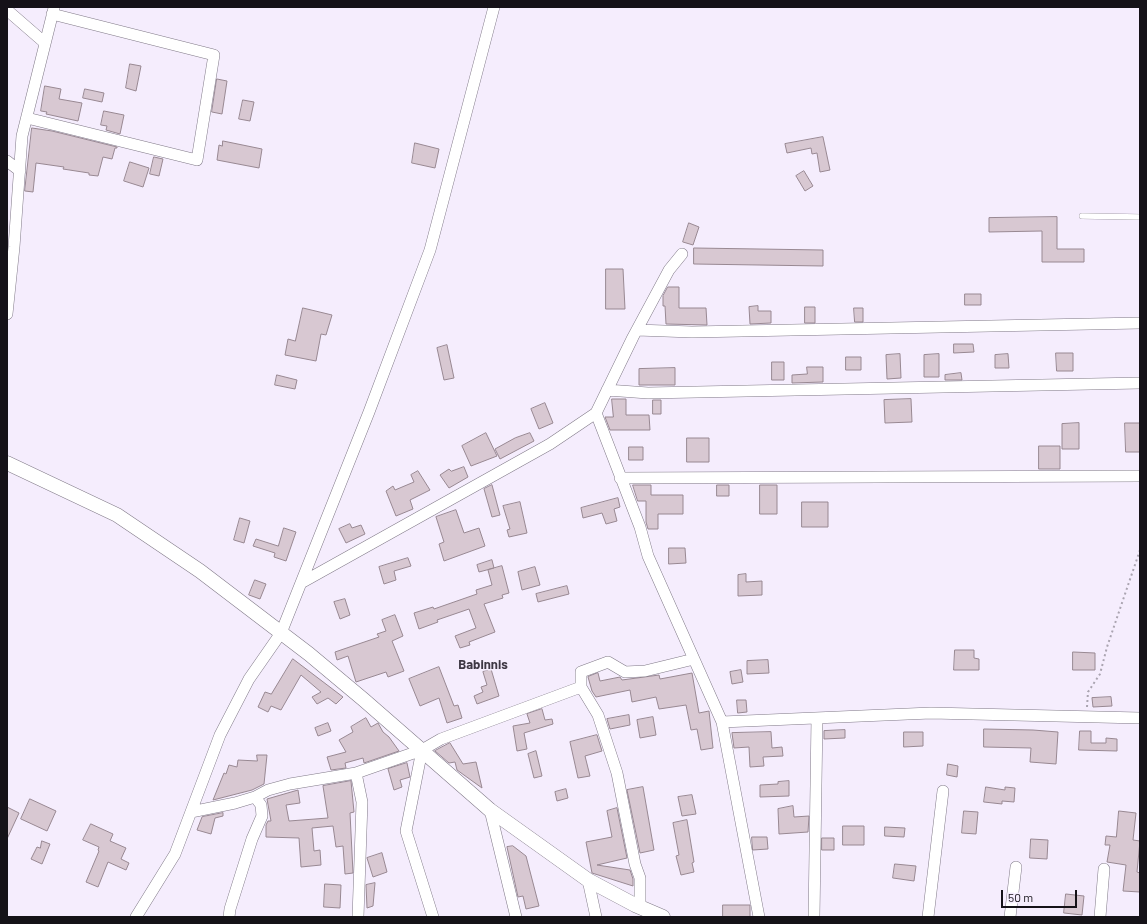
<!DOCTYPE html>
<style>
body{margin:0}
#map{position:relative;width:1147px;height:924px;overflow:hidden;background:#f5edfd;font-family:Barlow,sans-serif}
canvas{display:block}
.frame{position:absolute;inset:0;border:8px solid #151218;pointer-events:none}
.scale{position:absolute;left:1001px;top:890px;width:76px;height:18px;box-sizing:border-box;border:2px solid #151218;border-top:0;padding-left:5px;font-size:12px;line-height:14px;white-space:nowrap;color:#151218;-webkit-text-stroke:3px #f5edfd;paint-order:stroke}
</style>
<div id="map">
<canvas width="1147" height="924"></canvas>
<div class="frame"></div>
<div class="scale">50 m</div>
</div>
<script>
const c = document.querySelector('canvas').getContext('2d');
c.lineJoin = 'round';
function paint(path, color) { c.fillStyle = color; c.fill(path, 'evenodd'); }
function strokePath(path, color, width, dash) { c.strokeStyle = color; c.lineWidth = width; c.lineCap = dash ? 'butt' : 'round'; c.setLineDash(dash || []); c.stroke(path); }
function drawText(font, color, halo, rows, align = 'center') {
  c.font = font + ' Barlow,sans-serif'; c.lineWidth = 3; c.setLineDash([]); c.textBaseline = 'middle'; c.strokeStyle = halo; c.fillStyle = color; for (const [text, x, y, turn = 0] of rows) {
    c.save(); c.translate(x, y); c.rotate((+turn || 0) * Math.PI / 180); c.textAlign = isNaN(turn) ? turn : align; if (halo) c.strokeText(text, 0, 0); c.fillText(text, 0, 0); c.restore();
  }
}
const building = new Path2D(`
 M 130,64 L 141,66 L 136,91 L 126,88 Z
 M 217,79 L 227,81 L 222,114 L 212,112 Z
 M 45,86 L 61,89 L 59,99 L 82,103 L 78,121 L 46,114 L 47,112 L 41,111 Z
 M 85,89 L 104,93 L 102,102 L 83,98 Z
 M 243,100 L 254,102 L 250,121 L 239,119 Z
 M 104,111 L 124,115 L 120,134 L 106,130 L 107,126 L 101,125 Z
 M 32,128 L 52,131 L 117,147 L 117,148 L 115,148 L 112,159 L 103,157 L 98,176 L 89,175 L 89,173 L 63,169 L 64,167 L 36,163 L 33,192 L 25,191 Z
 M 823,137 L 830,170 L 820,172 L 817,153 L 812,154 L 811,148 L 787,153 L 785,144 Z
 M 223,141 L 262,149 L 259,168 L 217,160 L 219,145 L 222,146 Z
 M 415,143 L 439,149 L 435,168 L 412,163 Z
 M 154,157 L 163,159 L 159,176 L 150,174 Z
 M 130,162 L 149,168 L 143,187 L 124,181 Z
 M 804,171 L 813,186 L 805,191 L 796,176 Z
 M 1057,217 L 1057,249 L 1084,249 L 1084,262 L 1042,262 L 1042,231 L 989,232 L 989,218 Z
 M 689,223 L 699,227 L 693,245 L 683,242 Z
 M 694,248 L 823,250 L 823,266 L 694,264 Z
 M 606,269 L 623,269 L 625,309 L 606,309 Z
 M 668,287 L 679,287 L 679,308 L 706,308 L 707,325 L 666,324 L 665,306 L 663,306 L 663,296 Z
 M 965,294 L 981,294 L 981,305 L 965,305 Z
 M 758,306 L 758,311 L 771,311 L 771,323 L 750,324 L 749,307 Z
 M 805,307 L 815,307 L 815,323 L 805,323 Z
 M 303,308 L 332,315 L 326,335 L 321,334 L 316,361 L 285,355 L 288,339 L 295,341 Z
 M 854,308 L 863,308 L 863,322 L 855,322 Z
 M 954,344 L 973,344 L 974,352 L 954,353 Z
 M 447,345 L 454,378 L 444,380 L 437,348 Z
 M 1056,353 L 1073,353 L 1073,371 L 1057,371 Z
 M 900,354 L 901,378 L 887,379 L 886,355 Z
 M 939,354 L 939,377 L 924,377 L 924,355 Z
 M 1008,354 L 1009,368 L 995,368 L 995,355 Z
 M 846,357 L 861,357 L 861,370 L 846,370 Z
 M 772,362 L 784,362 L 784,380 L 772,380 Z
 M 807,367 L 823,367 L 823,382 L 792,383 L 792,375 L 807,374 Z
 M 675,368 L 675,385 L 639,385 L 639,369 Z
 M 961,373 L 962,380 L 945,380 L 945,375 Z
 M 277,375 L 297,380 L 295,389 L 275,385 Z
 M 612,399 L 626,399 L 626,415 L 649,415 L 650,430 L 610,430 L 605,417 L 613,417 Z
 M 911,399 L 912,422 L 885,423 L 884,400 Z
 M 653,400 L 661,400 L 661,414 L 653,414 Z
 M 545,403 L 553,423 L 539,429 L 531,409 Z
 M 1079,423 L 1079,449 L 1062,449 L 1062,424 Z
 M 1125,423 L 1140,423 L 1140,452 L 1126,452 Z
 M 486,433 L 497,456 L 471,466 L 462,446 Z
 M 530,433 L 534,441 L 500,459 L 495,449 L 515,438 Z
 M 687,438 L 709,438 L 709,462 L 687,462 Z
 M 1039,446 L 1060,446 L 1060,469 L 1039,469 Z
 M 629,447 L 643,447 L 643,460 L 629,460 Z
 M 464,467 L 468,477 L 449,488 L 440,475 L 449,469 L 451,471 Z
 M 418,471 L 430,490 L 410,500 L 413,509 L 396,516 L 386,491 L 393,486 L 395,490 L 414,482 L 411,475 Z
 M 492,485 L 500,515 L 492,517 L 484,489 Z
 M 633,485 L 651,485 L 651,495 L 683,495 L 683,514 L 658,514 L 658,529 L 648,529 L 646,522 L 646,501 L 638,501 Z
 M 717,485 L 729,485 L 729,496 L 717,496 Z
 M 760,485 L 777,485 L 777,514 L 760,514 Z
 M 618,498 L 620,507 L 614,509 L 617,521 L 606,524 L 602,513 L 583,518 L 581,508 Z
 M 520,502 L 527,533 L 509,537 L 507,530 L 510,529 L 503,506 Z
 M 802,502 L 828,502 L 828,527 L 802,527 Z
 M 456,510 L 464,533 L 479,528 L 485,546 L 444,561 L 439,544 L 444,542 L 436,517 Z
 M 240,518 L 250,521 L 244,543 L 234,540 Z
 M 350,524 L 352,528 L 361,525 L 365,534 L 346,543 L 339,529 Z
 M 284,528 L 296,532 L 286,561 L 274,557 L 275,553 L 253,546 L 256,539 L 278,546 Z
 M 669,548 L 685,548 L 686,563 L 669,564 Z
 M 408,558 L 411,566 L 394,571 L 396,580 L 384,584 L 379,567 Z
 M 492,560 L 494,568 L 479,572 L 477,565 Z
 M 502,566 L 509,593 L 502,595 L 503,598 L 484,604 L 495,632 L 469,642 L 470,645 L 460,648 L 455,636 L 476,628 L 469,609 L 437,620 L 438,622 L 419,629 L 414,613 L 433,607 L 434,609 L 477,594 L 476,590 L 492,585 L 488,570 Z
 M 535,567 L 540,585 L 522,590 L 518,572 Z
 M 746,574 L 746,582 L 762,581 L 762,595 L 738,596 L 738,575 Z
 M 255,580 L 266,584 L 260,599 L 249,595 Z
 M 567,586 L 569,594 L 538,602 L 536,594 Z
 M 345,599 L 350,615 L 340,619 L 334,602 Z
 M 395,615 L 403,636 L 392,641 L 404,671 L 388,677 L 386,672 L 356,682 L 348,656 L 337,660 L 335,652 L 379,637 L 377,634 L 386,631 L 382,620 Z
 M 955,650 L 974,650 L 974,658 L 979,659 L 979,670 L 954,670 Z
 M 1073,652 L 1095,653 L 1095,670 L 1073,670 Z
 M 293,659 L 343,697 L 336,704 L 328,698 L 317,704 L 312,697 L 321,692 L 301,675 L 281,710 L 271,706 L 268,712 L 258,707 L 265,692 L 271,694 Z
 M 768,660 L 769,673 L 747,674 L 747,661 Z
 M 439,667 L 454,706 L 458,705 L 462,718 L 447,723 L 439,698 L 420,706 L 409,679 Z
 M 491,669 L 499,696 L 477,704 L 474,696 L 483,692 L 481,687 L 487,685 L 483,672 Z
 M 741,670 L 743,682 L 732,684 L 730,672 Z
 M 598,673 L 600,681 L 620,677 L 622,680 L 659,675 L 660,679 L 692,673 L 699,713 L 709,711 L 713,748 L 701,750 L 697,729 L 691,730 L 686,705 L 659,709 L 656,697 L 632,702 L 630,690 L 596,697 L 592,691 L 588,677 Z
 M 1111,697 L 1112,706 L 1093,707 L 1092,698 Z
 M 737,700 L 746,700 L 747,712 L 738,713 Z
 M 542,709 L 545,720 L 552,719 L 553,724 L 524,733 L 527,749 L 517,751 L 513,726 L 530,723 L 527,714 Z
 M 629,715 L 630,725 L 610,729 L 607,719 Z
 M 653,717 L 656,735 L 640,738 L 637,720 Z
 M 366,718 L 371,727 L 378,723 L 383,732 L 389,737 L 399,751 L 364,763 L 363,758 L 345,763 L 346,768 L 331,770 L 327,757 L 346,752 L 339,740 L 353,732 L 351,727 Z
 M 328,723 L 331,731 L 318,736 L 315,728 Z
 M 984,729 L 1033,730 L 1058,732 L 1056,764 L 1030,762 L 1031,748 L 984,747 Z
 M 845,730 L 845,738 L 824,739 L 824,731 Z
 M 1080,731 L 1091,731 L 1091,743 L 1106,743 L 1106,738 L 1117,739 L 1117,751 L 1079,750 Z
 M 771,732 L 772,748 L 782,747 L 783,756 L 763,757 L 764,766 L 750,767 L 749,747 L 734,748 L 732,733 Z
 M 904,732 L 923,732 L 923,746 L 904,747 Z
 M 597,735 L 602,751 L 585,756 L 590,776 L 578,778 L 570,742 Z
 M 450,743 L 463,764 L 476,762 L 482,788 L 457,770 L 455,762 L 449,763 L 435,751 Z
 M 536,751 L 542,776 L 534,778 L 528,754 Z
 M 257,755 L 267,755 L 264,784 L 252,790 L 213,800 L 224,773 L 226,774 L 229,765 L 237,767 L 238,760 L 257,761 Z
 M 407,763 L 410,777 L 400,780 L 402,787 L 394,790 L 388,769 Z
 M 948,764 L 958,766 L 957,777 L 947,775 Z
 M 351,781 L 354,812 L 350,813 L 353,873 L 345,874 L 343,846 L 336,847 L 333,826 L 312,828 L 314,851 L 320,850 L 321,865 L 301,867 L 299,838 L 266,837 L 266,825 L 268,821 L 271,821 L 267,799 L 298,790 L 300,803 L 286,805 L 289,821 L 328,818 L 323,786 Z
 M 789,781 L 789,796 L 760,797 L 760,785 L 778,784 L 778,782 Z
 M 643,787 L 654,850 L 640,853 L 627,790 Z
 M 986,787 L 1005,790 L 1005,787 L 1015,788 L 1014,802 L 1002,801 L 1002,804 L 984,802 Z
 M 566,789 L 568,798 L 557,801 L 555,792 Z
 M 692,795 L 696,814 L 682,816 L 678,797 Z
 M 30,799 L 56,811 L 47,831 L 21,819 Z
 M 793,806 L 794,817 L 809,816 L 808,832 L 779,834 L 778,809 Z
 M 7,807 L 19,813 L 7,839 Z
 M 617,808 L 627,858 L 597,865 L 630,870 L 633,879 L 633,886 L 592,873 L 586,842 L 612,837 L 607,811 Z
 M 964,811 L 978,812 L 976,834 L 962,833 Z
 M 1119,811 L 1136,813 L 1133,840 L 1140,841 L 1137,872 L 1140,873 L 1140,892 L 1123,891 L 1126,865 L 1107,862 L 1110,845 L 1105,845 L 1106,836 L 1116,837 Z
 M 223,813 L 223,816 L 215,818 L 211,834 L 197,830 L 202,817 Z
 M 687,820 L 694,862 L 692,863 L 694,872 L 681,875 L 676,856 L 679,855 L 673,823 Z
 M 91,824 L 113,834 L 110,841 L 126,848 L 121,859 L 129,863 L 126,870 L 108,862 L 98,887 L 86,882 L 99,851 L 98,850 L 99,847 L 83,840 Z
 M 843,826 L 864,826 L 864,845 L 843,845 Z
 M 885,827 L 905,828 L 904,837 L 885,836 Z
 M 752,837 L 767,837 L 768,849 L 753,850 Z
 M 822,838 L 834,838 L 834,850 L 822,850 Z
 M 1031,839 L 1048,840 L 1047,859 L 1030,858 Z
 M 42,841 L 50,844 L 42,864 L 31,859 L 37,847 L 40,848 Z
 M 513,846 L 526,856 L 539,906 L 526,909 L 523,896 L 518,897 L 507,847 Z
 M 382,853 L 387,872 L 373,877 L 367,858 Z
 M 895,864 L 916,866 L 914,881 L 893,878 Z
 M 375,883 L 373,906 L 367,908 L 366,885 Z
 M 325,884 L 341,885 L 340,908 L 324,907 Z
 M 1066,894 L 1084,896 L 1082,915 L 1064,913 Z
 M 723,905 L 750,905 L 750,917 L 723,917 Z`);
paint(building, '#d8c8d2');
strokePath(building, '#988892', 1);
const service = new Path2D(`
 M 1082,216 L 1140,217`);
const minor = new Path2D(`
 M 7,10 L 45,43
 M 27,118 L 197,160 L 214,55 L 52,14
 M 7,161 L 20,171
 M 7,314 L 14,247 L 22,136 L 54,8
 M 637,330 L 692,332 L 1140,323
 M 607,390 L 648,393 L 1140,383
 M 596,413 L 640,527 L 648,556 L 722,722 L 759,917
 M 620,478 L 1140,476
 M 301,583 L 550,444 L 596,413 L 633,337 L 669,270 L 682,254
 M 581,687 L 598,715 L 617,773 L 635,864 L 640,878 L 640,908
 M 722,722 L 931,713 L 1140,718
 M 422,750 L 406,831 L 433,917
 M 490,810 L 516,917
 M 191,812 L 235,803 L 255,797 L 268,790 L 290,784 L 356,773
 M 588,880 L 596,917
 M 136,917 L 175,854 L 220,735 L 249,679 L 281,633 L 369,412 L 430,250 L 494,7
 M 229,917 L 230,909 L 252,839 L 262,816 L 261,805 L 255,797
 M 358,917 L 362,802 L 356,773 L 422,750 L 441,739 L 581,687 L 581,672 L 608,662 L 625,672 L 645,671 L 694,659
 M 814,917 L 817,718
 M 928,917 L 943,791
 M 1010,917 L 1016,867
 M 1100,917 L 1104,869`);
const tertiary = new Path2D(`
 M 7,463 L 117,515 L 200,571 L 309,654 L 364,700 L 490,810 L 588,880 L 635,905 L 663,917`);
strokePath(service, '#817a88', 6);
strokePath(minor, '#817a88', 12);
strokePath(tertiary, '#817a88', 15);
strokePath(new Path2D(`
 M 1087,707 L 1088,692 L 1100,674 L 1107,647 L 1140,550`), '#aaa4b0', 2, [2, 3]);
strokePath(service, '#fff', 5.5);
strokePath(minor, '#fff', 11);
strokePath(tertiary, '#fff', 14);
drawText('bold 13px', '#3d3743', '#f5edfd', [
 ["Babinnis",483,665]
]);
</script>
